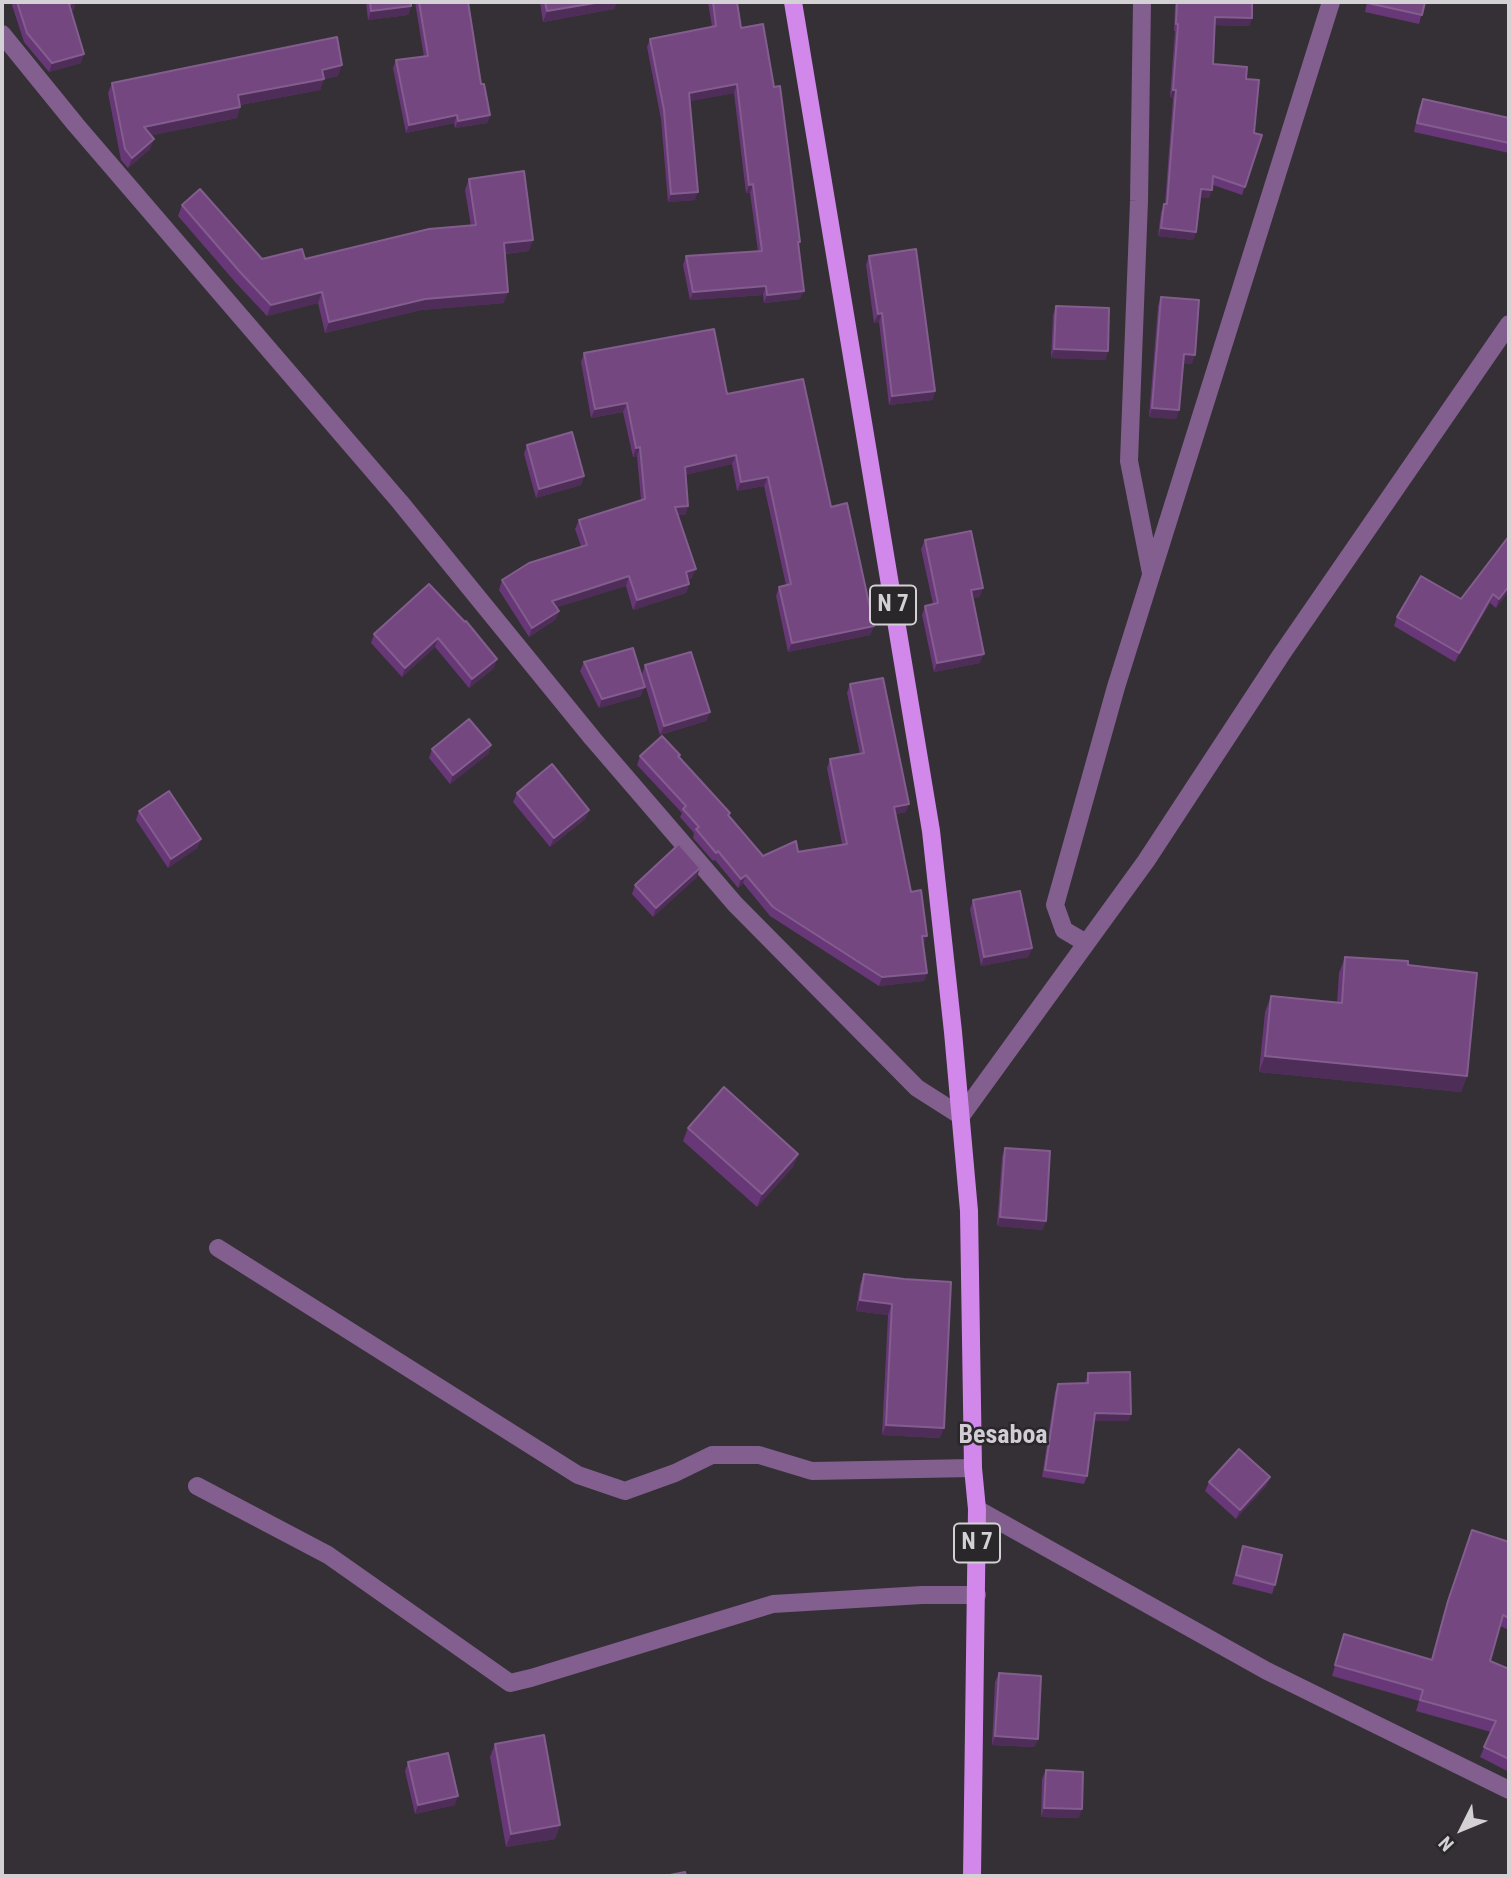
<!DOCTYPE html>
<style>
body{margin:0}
#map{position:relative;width:1511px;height:1878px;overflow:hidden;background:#343035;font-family:"Roboto Condensed",sans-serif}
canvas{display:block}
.frame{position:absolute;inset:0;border:4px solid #d4d1d4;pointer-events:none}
.north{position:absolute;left:1427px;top:1794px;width:70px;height:70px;-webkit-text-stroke:5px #2a272b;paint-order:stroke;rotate:227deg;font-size:19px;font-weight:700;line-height:28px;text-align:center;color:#d4d1d4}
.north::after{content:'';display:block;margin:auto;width:24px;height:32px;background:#d4d1d4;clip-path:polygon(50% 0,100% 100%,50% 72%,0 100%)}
</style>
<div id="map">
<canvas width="1511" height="1878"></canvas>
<div class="frame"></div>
<div class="north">N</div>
</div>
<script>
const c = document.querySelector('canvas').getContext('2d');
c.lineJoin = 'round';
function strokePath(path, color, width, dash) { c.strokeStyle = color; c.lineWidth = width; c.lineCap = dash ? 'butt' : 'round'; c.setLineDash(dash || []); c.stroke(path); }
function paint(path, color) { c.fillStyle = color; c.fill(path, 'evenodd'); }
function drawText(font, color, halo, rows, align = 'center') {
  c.font = font + ' "Roboto Condensed",sans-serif'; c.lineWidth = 5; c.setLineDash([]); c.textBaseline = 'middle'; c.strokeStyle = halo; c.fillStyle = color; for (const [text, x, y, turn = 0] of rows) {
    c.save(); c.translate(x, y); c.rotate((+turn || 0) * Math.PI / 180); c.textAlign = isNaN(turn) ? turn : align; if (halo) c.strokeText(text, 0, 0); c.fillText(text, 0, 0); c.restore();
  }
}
strokePath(new Path2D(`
 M 1142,2 L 1139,201 L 1129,461 L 1151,573
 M 2,34 L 76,125 L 400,502 L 593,739 L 735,904 L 917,1088 L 961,1116 L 1146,861 L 1281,655 L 1509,324
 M 1086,943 L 1064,930 L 1055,905 L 1116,687 L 1331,2
 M 218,1248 L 578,1475 L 625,1491 L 675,1473 L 712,1455 L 759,1455 L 812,1471 L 973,1468
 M 197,1486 L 328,1555 L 510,1683 L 531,1678 L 773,1604 L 922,1595 L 977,1595
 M 977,1509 L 1267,1671 L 1509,1790`), '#825f8e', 18);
strokePath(new Path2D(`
 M 793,2 L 931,831 L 953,1032 L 969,1211 L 973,1468 L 977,1509 L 972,1876`), '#d288ea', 18);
paint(new Path2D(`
 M 11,2 L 76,2 L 73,11 L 71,11 L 81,63 L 49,72 L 24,42 Z
 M 366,2 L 411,2 L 411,6 L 408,15 L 368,20 Z
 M 415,2 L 468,2 L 481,84 L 490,115 L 487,123 L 455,128 L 454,123 L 406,133 L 393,68 L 396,60 L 424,57 Z
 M 540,2 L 617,2 L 614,9 L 543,22 Z
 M 708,2 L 737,2 L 741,28 L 800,242 L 798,245 L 800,299 L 764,303 L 763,295 L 690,300 L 683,265 L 686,256 L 758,251 L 750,193 L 746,193 L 734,93 L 690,101 L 695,200 L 668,202 L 661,119 L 647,47 L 650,39 L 712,27 Z
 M 1176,2 L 1252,2 L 1252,18 L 1249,26 L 1214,25 L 1213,64 L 1246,79 L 1254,133 L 1262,135 L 1242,195 L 1213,185 L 1209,198 L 1200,197 L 1196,232 L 1193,240 L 1158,236 L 1161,212 L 1165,204 L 1173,98 L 1170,97 L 1175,31 L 1174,31 L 1175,6 Z
 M 1367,2 L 1425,2 L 1419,24 L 1365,12 Z
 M 338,76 L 324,79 L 320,90 L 240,105 L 240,107 L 237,118 L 152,135 L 150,149 L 128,168 L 121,160 L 108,93 L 112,83 Z
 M 1423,99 L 1509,118 L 1509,153 L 1414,132 L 1419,108 Z
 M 469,179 L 529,251 L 505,254 L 504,303 L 421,310 L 325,333 L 318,303 L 267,316 L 236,283 L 178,216 L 182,205 L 262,259 L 305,259 L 471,226 L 465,190 Z
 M 869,256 L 935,391 L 932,400 L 889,405 L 879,322 L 874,323 L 866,265 Z
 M 1161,297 L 1192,364 L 1183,363 L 1179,410 L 1176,419 L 1149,417 L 1158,306 Z
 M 1056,306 L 1108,351 L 1105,360 L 1051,358 L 1053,315 Z
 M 584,353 L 727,394 L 831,507 L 874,626 L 870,635 L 788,652 L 776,596 L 779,587 L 786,585 L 764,486 L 737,491 L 732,464 L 685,475 L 688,506 L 685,515 L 678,515 L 692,578 L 688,580 L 689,584 L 686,593 L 633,610 L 626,586 L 557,607 L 559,611 L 555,620 L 529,637 L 499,590 L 502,580 L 581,546 L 575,529 L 579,520 L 641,500 L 637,456 L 633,457 L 623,412 L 591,418 L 581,362 Z
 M 527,445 L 584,476 L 581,485 L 536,498 L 524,454 Z
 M 1509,536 L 1509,591 L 1496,608 L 1490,603 L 1455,662 L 1394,626 L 1397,617 L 1461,599 Z
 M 925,540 L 980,597 L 973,598 L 980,663 L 934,672 L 922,615 L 925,606 L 933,604 L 921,549 Z
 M 429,584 L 494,668 L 469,688 L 435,647 L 402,677 L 371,643 L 374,634 Z
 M 584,662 L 641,696 L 599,708 L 580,671 Z
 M 645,665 L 710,712 L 706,721 L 660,735 L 642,674 Z
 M 850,684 L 906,812 L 896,814 L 911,892 L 924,944 L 923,944 L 927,973 L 924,981 L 879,986 L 770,916 L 743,883 L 738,888 L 715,860 L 713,861 L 693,838 L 694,833 L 680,817 L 682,813 L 637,765 L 640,756 L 680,755 L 679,757 L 763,856 L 842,844 L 827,768 L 830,759 L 860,754 L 847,693 Z
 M 491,745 L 488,754 L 450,784 L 429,758 L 432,749 Z
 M 517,793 L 589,810 L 585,819 L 550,847 L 513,802 Z
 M 139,811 L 201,839 L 197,848 L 168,868 L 136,820 Z
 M 697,877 L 653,917 L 632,894 L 635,885 Z
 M 973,900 L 1032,948 L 1028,957 L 981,966 L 970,909 Z
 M 1345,957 L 1408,965 L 1467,1076 L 1461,1092 L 1259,1072 L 1265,1012 L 1271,996 L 1337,1003 L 1339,973 Z
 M 688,1128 L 798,1154 L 793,1167 L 757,1207 L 683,1141 Z
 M 1005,1148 L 1043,1230 L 997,1226 L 1002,1157 Z
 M 864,1274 L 904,1279 L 940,1438 L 882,1435 L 888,1315 L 856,1311 L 860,1285 Z
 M 1088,1373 L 1131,1414 L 1128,1421 L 1094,1421 L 1087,1476 L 1084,1484 L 1042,1477 L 1055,1392 L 1058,1384 L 1085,1383 Z
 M 1270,1477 L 1266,1486 L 1236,1519 L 1205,1491 L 1209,1482 Z
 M 1472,1530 L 1509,1554 L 1509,1630 L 1500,1626 L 1490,1661 L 1509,1669 L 1509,1772 L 1480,1757 L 1491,1732 L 1416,1711 L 1419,1701 L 1332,1676 L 1344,1634 L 1431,1660 L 1444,1612 Z
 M 1243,1546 L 1275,1585 L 1272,1594 L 1232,1584 Z
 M 999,1673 L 1038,1739 L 1034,1747 L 992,1745 L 995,1682 Z
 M 495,1744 L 560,1825 L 555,1839 L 506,1847 L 490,1757 Z
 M 408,1762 L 455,1805 L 415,1814 L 405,1771 Z
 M 1046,1770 L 1079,1818 L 1041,1817 L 1042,1779 Z`), '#683777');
paint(new Path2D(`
 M 76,2 L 73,11 L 66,13 L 69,4 Z
 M 601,2 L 617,2 L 614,9 L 543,22 L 547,11 Z
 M 411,6 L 408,15 L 368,20 L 371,11 Z
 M 1215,17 L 1252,18 L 1249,26 L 1212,25 Z
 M 84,54 L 81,63 L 49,72 L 52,63 Z
 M 342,65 L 338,76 L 318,80 L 322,70 Z
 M 324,79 L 320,90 L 234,106 L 238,95 Z
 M 737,84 L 734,93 L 686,102 L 689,93 Z
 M 1173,90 L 1176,90 L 1173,98 L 1170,97 Z
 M 240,107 L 237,118 L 140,138 L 144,127 Z
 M 457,115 L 454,123 L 406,133 L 409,125 Z
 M 490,115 L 487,123 L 455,128 L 458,121 Z
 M 154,139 L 150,149 L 128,168 L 132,158 Z
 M 753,184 L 750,193 L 746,193 L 749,185 Z
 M 1201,189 L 1212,190 L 1209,198 L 1198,197 Z
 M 698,192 L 695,200 L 668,202 L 671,194 Z
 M 1161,228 L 1196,232 L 1193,240 L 1158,236 Z
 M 533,240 L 529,251 L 500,254 L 504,243 Z
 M 766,286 L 763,295 L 690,300 L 693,292 Z
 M 804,291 L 800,299 L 764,303 L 767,295 Z
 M 322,292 L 318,303 L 267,316 L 271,305 Z
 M 508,292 L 504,303 L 421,310 L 325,333 L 329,322 L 425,299 Z
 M 882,313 L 879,322 L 874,323 L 878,314 Z
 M 1054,349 L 1108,351 L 1105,360 L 1051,358 Z
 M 1184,354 L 1195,355 L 1192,364 L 1181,363 Z
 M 935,391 L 932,400 L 889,405 L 892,396 Z
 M 627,403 L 623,412 L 591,418 L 595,409 Z
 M 1152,408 L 1179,410 L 1176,419 L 1149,417 Z
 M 640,447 L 637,456 L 633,457 L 636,448 Z
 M 736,455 L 732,464 L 681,476 L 685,467 Z
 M 584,476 L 581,485 L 536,498 L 539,489 Z
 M 768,477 L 764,486 L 737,491 L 741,482 Z
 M 688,506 L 685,515 L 672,516 L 675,507 Z
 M 696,569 L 692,578 L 682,582 L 686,572 Z
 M 629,576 L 626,586 L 549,610 L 552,601 Z
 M 689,584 L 686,593 L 633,610 L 637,600 Z
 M 1509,586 L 1509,591 L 1496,608 L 1499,599 Z
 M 983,588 L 980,597 L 968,599 L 971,590 Z
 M 1493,594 L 1490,603 L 1455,662 L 1459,653 Z
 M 559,611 L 555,620 L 529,637 L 532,628 Z
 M 874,626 L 870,635 L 788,652 L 792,643 Z
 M 438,638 L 435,647 L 402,677 L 405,668 Z
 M 984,654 L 980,663 L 934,672 L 937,663 Z
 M 497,659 L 494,668 L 469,688 L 472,679 Z
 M 645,687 L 641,696 L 599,708 L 602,699 Z
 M 710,712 L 706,721 L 660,735 L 664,726 Z
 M 491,745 L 488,754 L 450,784 L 453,775 Z
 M 909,804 L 906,812 L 891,815 L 894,807 Z
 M 589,810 L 585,819 L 550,847 L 554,838 Z
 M 201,839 L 197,848 L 168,868 L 171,859 Z
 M 700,868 L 697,877 L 653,917 L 656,908 Z
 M 746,875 L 743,883 L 738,888 L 741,879 Z
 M 922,936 L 927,936 L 924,944 L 919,945 Z
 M 1032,948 L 1028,957 L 981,966 L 984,957 Z
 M 927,973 L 924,981 L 879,986 L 882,977 Z
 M 1265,1056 L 1467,1076 L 1461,1092 L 1259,1072 Z
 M 798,1154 L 793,1167 L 757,1207 L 762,1194 Z
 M 1000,1217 L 1046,1221 L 1043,1230 L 997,1226 Z
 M 860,1300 L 892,1304 L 888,1315 L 856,1311 Z
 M 1095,1413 L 1131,1414 L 1128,1421 L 1092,1421 Z
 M 886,1425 L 944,1428 L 940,1438 L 882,1435 Z
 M 1270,1477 L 1266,1486 L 1236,1519 L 1240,1510 Z
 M 995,1736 L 1038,1739 L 1034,1747 L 992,1745 Z
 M 458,1796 L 455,1805 L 415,1814 L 418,1805 Z
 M 1044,1808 L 1082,1809 L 1079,1818 L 1041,1817 Z
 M 560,1825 L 555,1839 L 506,1847 L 511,1834 Z`), '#4e2d58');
const building = new Path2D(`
 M 17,2 L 75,2 L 69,4 L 84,54 L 52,63 L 27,33 Z
 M 370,2 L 411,2 L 411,6 L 371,11 Z
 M 419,2 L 468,2 L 481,84 L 484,84 L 490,115 L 458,121 L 457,115 L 409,125 L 396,60 L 428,56 Z
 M 545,2 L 601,2 L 547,11 Z
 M 713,2 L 737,2 L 741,28 L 763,24 L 774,87 L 780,86 L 800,242 L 798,242 L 804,291 L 767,295 L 766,286 L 693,292 L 686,256 L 762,251 L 753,184 L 749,185 L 737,84 L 689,93 L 698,192 L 671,194 L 664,110 L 650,39 L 716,26 Z
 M 1177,2 L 1252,2 L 1252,18 L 1215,17 L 1213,64 L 1247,67 L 1246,79 L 1259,80 L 1254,133 L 1262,135 L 1245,187 L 1213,176 L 1212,190 L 1201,189 L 1196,232 L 1161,228 L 1164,204 L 1167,204 L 1176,90 L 1173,90 L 1178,24 L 1176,24 Z
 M 1369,2 L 1425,2 L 1422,15 L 1368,3 Z
 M 337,37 L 342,65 L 322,70 L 324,79 L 238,95 L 240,107 L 144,127 L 154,139 L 132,158 L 125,149 L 112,83 Z
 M 1423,99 L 1509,118 L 1509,143 L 1417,123 Z
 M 524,171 L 533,240 L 504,243 L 508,292 L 425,299 L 329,322 L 322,292 L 271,305 L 240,272 L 182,205 L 200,189 L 262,259 L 302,249 L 305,259 L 429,229 L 476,225 L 469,179 Z
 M 916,249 L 935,391 L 892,396 L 882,313 L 878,314 L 869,256 Z
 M 1161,297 L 1199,300 L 1195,355 L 1184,354 L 1179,410 L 1152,408 Z
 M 1056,306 L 1109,308 L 1108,351 L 1054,349 Z
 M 714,329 L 727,394 L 803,379 L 831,507 L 847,503 L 874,626 L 792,643 L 779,587 L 791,584 L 768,477 L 741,482 L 736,455 L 685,467 L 688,506 L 675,507 L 696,569 L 686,572 L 689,584 L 637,600 L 629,576 L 552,601 L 559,611 L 532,628 L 502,580 L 529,563 L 587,545 L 579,520 L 645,499 L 640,447 L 636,448 L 627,403 L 595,409 L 584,353 Z
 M 572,432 L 584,476 L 539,489 L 527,445 Z
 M 971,531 L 983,588 L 971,590 L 984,654 L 937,663 L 925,606 L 938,603 L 925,540 Z
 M 1509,536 L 1509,586 L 1499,599 L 1493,594 L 1459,653 L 1397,617 L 1421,576 L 1461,599 Z
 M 429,584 L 465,622 L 466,621 L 497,659 L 472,679 L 438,638 L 405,668 L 374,634 Z
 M 633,648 L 645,687 L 602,699 L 584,662 Z
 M 691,652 L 710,712 L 664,726 L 645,665 Z
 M 883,678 L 909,804 L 894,807 L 911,892 L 921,890 L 927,936 L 922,936 L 927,973 L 882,977 L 773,907 L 746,875 L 741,879 L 718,851 L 716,853 L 696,829 L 699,827 L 683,809 L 686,806 L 640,756 L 662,736 L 680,755 L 678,756 L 730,813 L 728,815 L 763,856 L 796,841 L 798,852 L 847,844 L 830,759 L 864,753 L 850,684 Z
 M 469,719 L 491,745 L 453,775 L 432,749 Z
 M 552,764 L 589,810 L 554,838 L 517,793 Z
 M 169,791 L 201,839 L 171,859 L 139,811 Z
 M 679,844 L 700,868 L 656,908 L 635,885 Z
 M 1020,891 L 1032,948 L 984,957 L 973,900 Z
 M 1345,957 L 1408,961 L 1408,965 L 1477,973 L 1467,1076 L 1265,1056 L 1271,996 L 1342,1003 Z
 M 724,1087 L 798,1154 L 762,1194 L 688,1128 Z
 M 1005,1148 L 1050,1151 L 1046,1221 L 1000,1217 Z
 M 864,1274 L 904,1279 L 951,1282 L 944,1428 L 886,1425 L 892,1304 L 860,1300 Z
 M 1130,1372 L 1131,1414 L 1095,1413 L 1087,1476 L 1045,1470 L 1058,1384 L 1088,1383 L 1088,1373 Z
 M 1239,1449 L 1270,1477 L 1240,1510 L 1209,1482 Z
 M 1472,1530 L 1509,1542 L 1508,1554 L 1509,1554 L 1509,1618 L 1503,1615 L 1490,1661 L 1509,1669 L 1509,1759 L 1484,1747 L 1496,1721 L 1420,1700 L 1423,1690 L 1335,1665 L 1344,1634 L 1432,1660 L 1448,1601 Z
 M 1243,1546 L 1282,1555 L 1275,1585 L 1236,1575 Z
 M 999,1673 L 1041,1676 L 1038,1739 L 995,1736 Z
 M 544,1735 L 560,1825 L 511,1834 L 495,1744 Z
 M 448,1753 L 458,1796 L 418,1805 L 408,1762 Z
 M 1046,1770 L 1083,1772 L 1082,1809 L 1044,1808 Z
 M 685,1872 L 686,1876 L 665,1876 Z`);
paint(building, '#744781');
strokePath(building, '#835d8e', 2);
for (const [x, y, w] of [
 [893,605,46],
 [977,1543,46]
]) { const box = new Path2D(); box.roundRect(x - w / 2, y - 19.5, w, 39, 5); c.fillStyle = '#2a272b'; c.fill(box); strokePath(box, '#d4d1d4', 2); }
drawText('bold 23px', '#d4d1d4', null, [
 ["N 7",893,605],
 ["N 7",977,1543]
]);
drawText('bold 26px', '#d2cdd4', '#2a272b', [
 ["Besaboa",1003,1436]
]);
</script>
